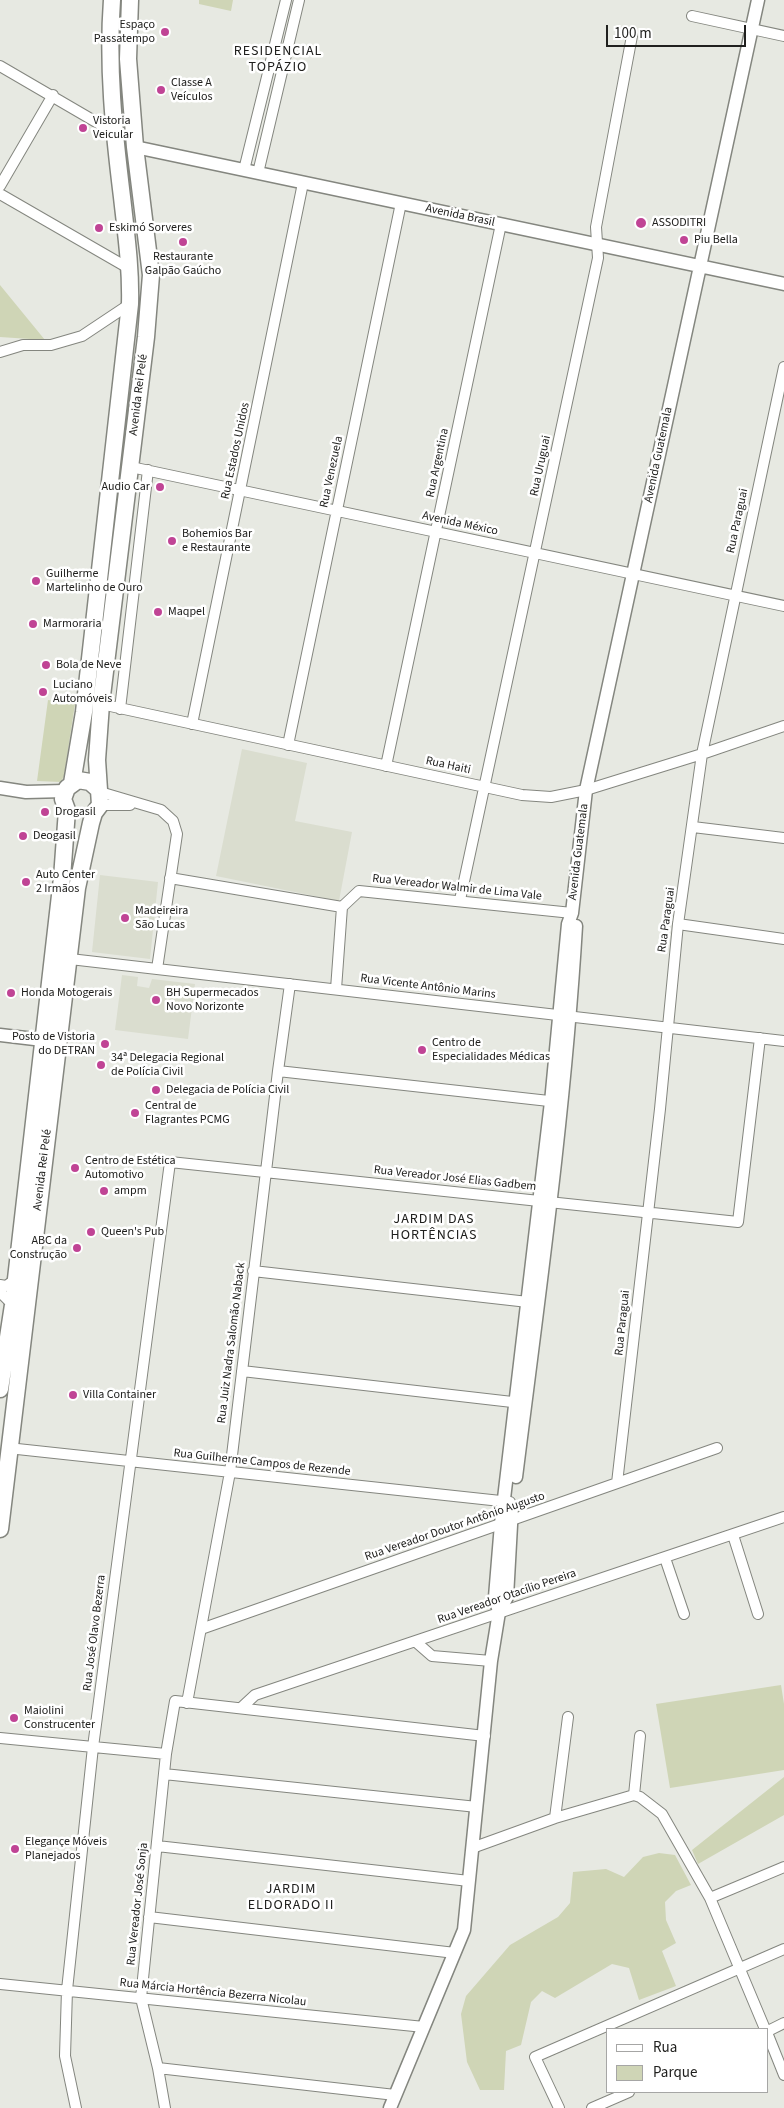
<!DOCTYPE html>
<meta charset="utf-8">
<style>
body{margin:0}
#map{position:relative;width:784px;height:2108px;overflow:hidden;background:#e7e9e2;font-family:"Source Sans 3",sans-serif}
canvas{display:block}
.legend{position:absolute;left:606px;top:2028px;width:162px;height:65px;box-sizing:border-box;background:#fff;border:1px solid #a6a6a5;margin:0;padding:6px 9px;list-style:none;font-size:15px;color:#20201e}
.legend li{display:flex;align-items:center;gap:10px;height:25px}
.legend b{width:25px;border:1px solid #a6a6a5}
.scale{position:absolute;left:606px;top:25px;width:140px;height:22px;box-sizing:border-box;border:2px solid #20201e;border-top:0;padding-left:6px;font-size:15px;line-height:18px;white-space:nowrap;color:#20201e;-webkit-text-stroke:4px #fff;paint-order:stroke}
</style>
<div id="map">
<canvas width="784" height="2108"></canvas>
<ul class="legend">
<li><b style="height:6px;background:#fff"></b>Rua</li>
<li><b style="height:14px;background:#cfd5b6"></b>Parque</li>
</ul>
<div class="scale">100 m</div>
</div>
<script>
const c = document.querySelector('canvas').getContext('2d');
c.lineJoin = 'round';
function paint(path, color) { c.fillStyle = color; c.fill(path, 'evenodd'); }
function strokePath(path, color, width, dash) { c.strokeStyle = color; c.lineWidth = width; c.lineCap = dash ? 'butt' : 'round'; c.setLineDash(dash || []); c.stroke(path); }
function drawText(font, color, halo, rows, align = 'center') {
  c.font = font + ' "Source Sans 3",sans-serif'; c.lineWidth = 5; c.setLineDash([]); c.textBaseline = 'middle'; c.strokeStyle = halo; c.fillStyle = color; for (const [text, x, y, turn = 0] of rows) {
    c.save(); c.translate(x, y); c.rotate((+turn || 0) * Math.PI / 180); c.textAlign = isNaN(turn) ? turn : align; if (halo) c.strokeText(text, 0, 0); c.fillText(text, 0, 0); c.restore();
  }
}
paint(new Path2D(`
 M 242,749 L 307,763 L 295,821 L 352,832 L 339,901 L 216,876 Z
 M 100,875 L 158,882 L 150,959 L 92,952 Z
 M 122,975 L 138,977 L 137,986 L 149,988 L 152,979 L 195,984 L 188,1039 L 115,1030 Z`), '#daddcf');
paint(new Path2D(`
 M 199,0 L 233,0 L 231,11 L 199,4 Z
 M 0,285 L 45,340 L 0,337 Z
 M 48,700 L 75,704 L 64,776 L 61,782 L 37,781 Z
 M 781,1685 L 784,1704 L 784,1770 L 670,1788 L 656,1704 Z
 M 784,1777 L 784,1815 L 698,1864 L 692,1850 Z
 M 659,1853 L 675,1855 L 691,1885 L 676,1891 L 665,1902 L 666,1920 L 676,1943 L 662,1951 L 676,1986 L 639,2000 L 629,1968 L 612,1964 L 555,1998 L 542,1991 L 531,2002 L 521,2045 L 506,2051 L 504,2090 L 480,2090 L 467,2062 L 461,2014 L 466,1996 L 510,1945 L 558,1917 L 570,1903 L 573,1872 L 606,1869 L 624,1877 L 643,1857 Z`), '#cfd5b6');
const minor = new Path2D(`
 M 692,16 L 784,36
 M 0,66 L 115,133
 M 244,170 L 286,0
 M 258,173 L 299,0
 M 0,186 L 53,95
 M 0,194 L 130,269
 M 0,352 L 23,345 L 51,345 L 82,336 L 130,304
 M 131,467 L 784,606
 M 101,704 L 522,795 L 551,797 L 586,790 L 702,754 L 784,726
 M 120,709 L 148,470
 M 192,724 L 303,183
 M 288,745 L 401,203
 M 386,766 L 501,224
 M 100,792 L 161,810 L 173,821 L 177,834 L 157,969
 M 100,805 L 130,805
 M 693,827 L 784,838
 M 170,878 L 342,907
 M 460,900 L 598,258 L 596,227 L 632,36
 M 342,907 L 359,891 L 572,913
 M 678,924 L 784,939
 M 70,959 L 784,1041
 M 336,989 L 342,907
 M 278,1071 L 558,1102
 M 253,1271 L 528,1302
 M 0,1285 L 6,1286 L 16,1279
 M 0,1294 L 3,1295 L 13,1305
 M 242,1371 L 521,1403
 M 8,1448 L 510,1502
 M 617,1483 L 660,1109 L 678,924 L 702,754 L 784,367
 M 733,1535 L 758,1614
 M 665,1558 L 684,1614
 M 201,1629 L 717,1448
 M 416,1642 L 432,1656 L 491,1661
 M 187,1703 L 230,1472 L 278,1071 L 290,984
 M 241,1708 L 255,1695 L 784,1517
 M 0,1738 L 166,1754
 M 164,1774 L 477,1807
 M 634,1795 L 640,1736
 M 555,1818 L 568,1717
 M 157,1846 L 469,1881
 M 472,1848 L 555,1818 L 634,1795 L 640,1797 L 662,1814 L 710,1898 L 765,2029
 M 710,1898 L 784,1867
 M 149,1917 L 455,1953
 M 0,1984 L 424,2027
 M 768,2031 L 784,2023
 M 768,2035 L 784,2075
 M 158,2068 L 395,2095
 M 76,2108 L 65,2056 L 67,1990 L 93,1747 L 170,1162 L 738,1222 L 760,1038
 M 165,2108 L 158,2068 L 141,1998 L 166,1754 L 175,1701 L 485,1736
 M 559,2108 L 535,2057 L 784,1949
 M 592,2108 L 629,2092`);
const tertiary = new Path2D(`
 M 135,147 L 784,284
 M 0,788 L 26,792 L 65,791
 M 0,1035 L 43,1040
 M 516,1477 C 539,1294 565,1110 576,926
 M 499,1612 L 495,1597 L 501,1524 L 551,1102 L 568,924 L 572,913 L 586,790 L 758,0
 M 390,2108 L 464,1930 L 491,1661 L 499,1612 L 507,1597 L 512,1507`);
const primary = new Path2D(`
 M 72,783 L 84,712 L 130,304 C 131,268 126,233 122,197 C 114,132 107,66 112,0
 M 0,1389 L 13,1305 L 62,878 L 67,810 L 63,799 L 67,788 L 78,780 L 90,782 L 99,790
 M 0,1529 L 77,888 L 91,823 L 94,813 L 100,805 L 97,760 L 101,704 L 146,337 L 151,275 L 135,147 L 128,59 L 130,0`);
strokePath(minor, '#84867f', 12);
strokePath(tertiary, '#84867f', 15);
strokePath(primary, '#84867f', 19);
strokePath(minor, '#fff', 10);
strokePath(tertiary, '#fff', 12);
strokePath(primary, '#fff', 16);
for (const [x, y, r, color] of [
 [165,32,5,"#c04495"],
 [161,90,5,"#c04495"],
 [83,128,5,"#c04495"],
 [641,223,6,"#c04495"],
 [99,228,5,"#c04495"],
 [684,240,5,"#c04495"],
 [183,242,5,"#c04495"],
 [160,487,5,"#c04495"],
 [172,541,5,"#c04495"],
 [36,581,5,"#c04495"],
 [158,612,5,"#c04495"],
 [33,624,5,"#c04495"],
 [46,665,5,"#c04495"],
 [43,692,5,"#c04495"],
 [45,812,5,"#c04495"],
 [23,836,5,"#c04495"],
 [26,882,5,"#c04495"],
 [125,918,5,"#c04495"],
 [11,993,5,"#c04495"],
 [156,1000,5,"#c04495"],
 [105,1044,5,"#c04495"],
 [422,1050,5,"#c04495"],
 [101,1065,5,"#c04495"],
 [156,1090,5,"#c04495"],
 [135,1113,5,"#c04495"],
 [75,1168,5,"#c04495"],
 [104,1191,5,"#c04495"],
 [91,1232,5,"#c04495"],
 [77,1248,5,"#c04495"],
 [73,1395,5,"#c04495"],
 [14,1718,5,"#c04495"],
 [15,1849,5,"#c04495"]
]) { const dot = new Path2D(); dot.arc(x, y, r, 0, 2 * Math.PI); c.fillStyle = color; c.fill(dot); strokePath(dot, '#fff', 2); }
drawText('12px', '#20201e', '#fff', [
 ["Espaço",155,25,"right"],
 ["Passatempo",155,39,"right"],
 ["Classe A",171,83],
 ["Veículos",171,97],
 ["Vistoria",93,121],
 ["Veicular",93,135],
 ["ASSODITRI",652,223],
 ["Eskimó Sorveres",109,228],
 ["Piu Bella",694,240],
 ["Restaurante",183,257,"center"],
 ["Galpão Gaúcho",183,271,"center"],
 ["Audio Car",150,487,"right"],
 ["Bohemios Bar",182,534],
 ["e Restaurante",182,548],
 ["Guilherme",46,574],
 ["Martelinho de Ouro",46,588],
 ["Maqpel",168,612],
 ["Marmoraria",43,624],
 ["Bola de Neve",56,665],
 ["Luciano",53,685],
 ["Automóveis",53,699],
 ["Drogasil",55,812],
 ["Deogasil",33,836],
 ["Auto Center",36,875],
 ["2 Irmãos",36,889],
 ["Madeireira",135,911],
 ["São Lucas",135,925],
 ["Honda Motogerais",21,993],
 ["BH Supermecados",166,993],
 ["Novo Norizonte",166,1007],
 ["Posto de Vistoria",95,1037,"right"],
 ["do DETRAN",95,1051,"right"],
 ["Centro de",432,1043],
 ["Especialidades Médicas",432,1057],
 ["34ª Delegacia Regional",111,1058],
 ["de Polícia Civil",111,1072],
 ["Delegacia de Polícia Civil",166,1090],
 ["Central de",145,1106],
 ["Flagrantes PCMG",145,1120],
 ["Centro de Estética",85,1161],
 ["Automotivo",85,1175],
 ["ampm",114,1191],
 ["Queen's Pub",101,1232],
 ["ABC da",67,1241,"right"],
 ["Construção",67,1255,"right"],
 ["Villa Container",83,1395],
 ["Maiolini",24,1711],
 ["Construcenter",24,1725],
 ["Elegançe Móveis",25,1842],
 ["Planejados",25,1856]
], 'left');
drawText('12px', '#20201e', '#fff', [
 ["Avenida Brasil",460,216,12],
 ["Avenida Rei Pelé",139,395,-83],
 ["Rua Estados Unidos",236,451,-78],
 ["Avenida Guatemala",659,455,-78],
 ["Rua Argentina",438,463,-78],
 ["Rua Uruguai",541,466,-78],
 ["Rua Venezuela",332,472,-78],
 ["Rua Paraguai",738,521,-78],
 ["Avenida México",460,524,12],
 ["Rua Haiti",448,766,12],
 ["Avenida Guatemala",579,852,-83],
 ["Rua Vereador Walmir de Lima Vale",457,888,6],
 ["Rua Paraguai",667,920,-82],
 ["Rua Vicente Antônio Marins",428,987,7],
 ["Avenida Rei Pelé",43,1170,-83],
 ["Rua Vereador José Elias Gadbem",455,1179,6],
 ["Rua Paraguai",623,1323,-84],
 ["Rua Juiz Nadra Salomão Naback",232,1343,-83],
 ["Rua Guilherme Campos de Rezende",262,1463,6],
 ["Rua Vereador Doutor Antônio Augusto",455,1527,-19],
 ["Rua Vereador Otacílio Pereira",507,1597,-19],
 ["Rua José Olavo Bezerra",95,1633,-83],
 ["Rua Vereador José Sonja",138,1904,-84],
 ["Rua Márcia Hortência Bezerra Nicolau",213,1993,6]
]);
c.letterSpacing = '1px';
drawText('14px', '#20201e', '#fff', [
 ["RESIDENCIAL",278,52],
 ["TOPÁZIO",278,68],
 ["JARDIM DAS",434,1220],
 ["HORTÊNCIAS",434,1236],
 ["JARDIM",291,1890],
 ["ELDORADO II",291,1906]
]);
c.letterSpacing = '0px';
</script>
